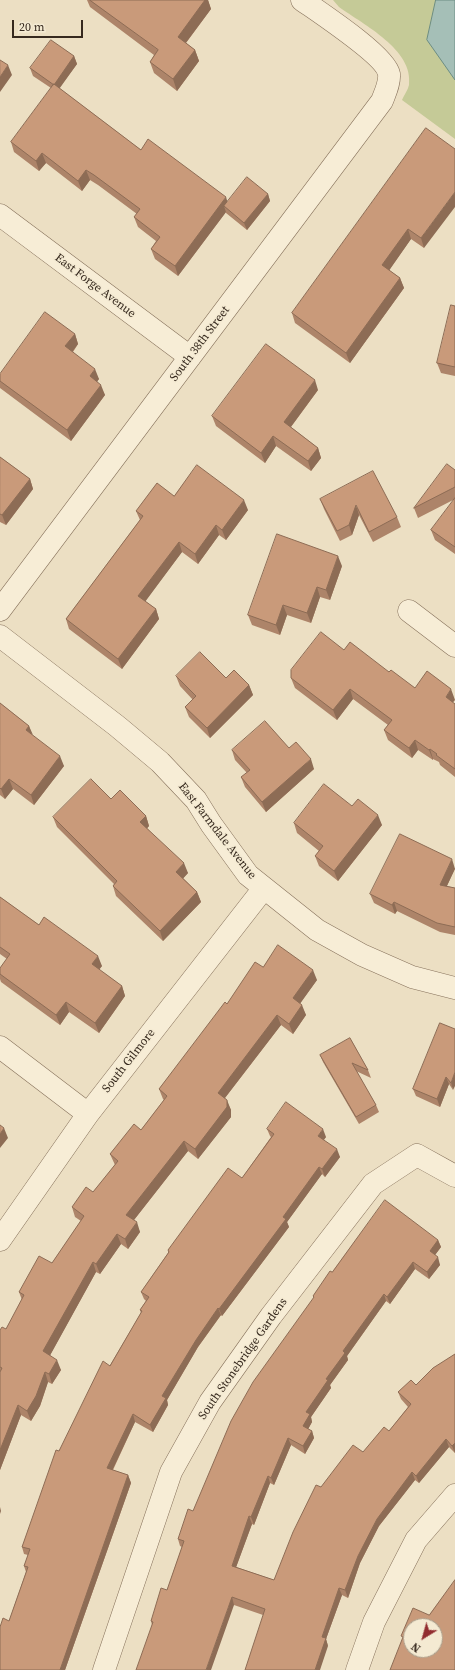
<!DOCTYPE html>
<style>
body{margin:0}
#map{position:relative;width:455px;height:1670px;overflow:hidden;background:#ecdfc3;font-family:"Source Serif 4",serif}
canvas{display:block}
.north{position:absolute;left:403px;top:1618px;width:40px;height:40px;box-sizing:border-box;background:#f4ead2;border:1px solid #a89d8a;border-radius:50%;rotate:217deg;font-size:11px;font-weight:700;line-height:16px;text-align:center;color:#36291e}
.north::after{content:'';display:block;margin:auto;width:14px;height:18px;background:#922d30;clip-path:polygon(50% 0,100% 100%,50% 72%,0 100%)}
.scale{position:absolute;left:12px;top:20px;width:71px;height:18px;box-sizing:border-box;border:2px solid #36291e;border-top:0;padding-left:5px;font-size:12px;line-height:14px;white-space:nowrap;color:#36291e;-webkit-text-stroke:3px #f4ead2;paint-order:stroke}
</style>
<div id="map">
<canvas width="455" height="1670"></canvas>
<div class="north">N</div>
<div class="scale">20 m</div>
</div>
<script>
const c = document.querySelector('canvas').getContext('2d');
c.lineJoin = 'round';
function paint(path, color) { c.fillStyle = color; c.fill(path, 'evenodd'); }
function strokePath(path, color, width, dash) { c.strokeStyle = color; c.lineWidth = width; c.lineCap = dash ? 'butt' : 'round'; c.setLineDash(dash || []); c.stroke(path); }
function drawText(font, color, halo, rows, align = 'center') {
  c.font = font + ' "Source Serif 4",serif'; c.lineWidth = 3; c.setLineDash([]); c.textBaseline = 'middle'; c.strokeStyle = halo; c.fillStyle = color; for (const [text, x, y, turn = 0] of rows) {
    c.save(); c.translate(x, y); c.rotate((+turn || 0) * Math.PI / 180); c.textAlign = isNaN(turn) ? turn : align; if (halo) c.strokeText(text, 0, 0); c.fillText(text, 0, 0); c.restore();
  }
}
paint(new Path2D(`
 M 333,0 L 455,0 L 455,139 L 402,100 C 404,95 408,90 409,85 C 414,50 364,25 339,7 Z`), '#c5ca97');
const water = new Path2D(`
 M 436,0 L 455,0 L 455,80 L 427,40 Z`);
paint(water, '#a5bfb7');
strokePath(water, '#6c8d84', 1);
const street = new Path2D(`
 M 0,215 L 190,357
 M 0,610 L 382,101 C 385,93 390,83 389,74 C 386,56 319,12 302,0
 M 409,611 L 455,646
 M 0,636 L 117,726 L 160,762 L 196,800 L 211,824 L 248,875 L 317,930 L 362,955 L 412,977 L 455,988
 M 0,1047 L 88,1114
 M 0,1240 L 88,1114 L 264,888
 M 104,1670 L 171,1472 L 210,1402 L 271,1316 L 373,1184 L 417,1155 L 455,1176
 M 357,1670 L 374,1622 L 416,1540 L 455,1495`);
strokePath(street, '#86715b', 23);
strokePath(street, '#f7edd6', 22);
paint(new Path2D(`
 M 87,0 L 208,0 L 211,9 L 186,43 L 195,50 L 199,61 L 177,91 L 154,73 L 150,62 L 154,55 L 90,7 Z
 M 74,56 L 77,64 L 59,88 L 141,150 L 227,202 L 268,194 L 270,201 L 247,230 L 226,213 L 226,212 L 178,276 L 155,259 L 151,249 L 156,241 L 138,227 L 134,217 L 137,214 L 98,185 L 90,180 L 82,191 L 46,163 L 39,171 L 14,152 L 11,142 L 51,88 L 33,76 L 30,68 Z
 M 426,128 L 424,248 L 411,239 L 389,270 L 400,278 L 404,288 L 350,363 L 295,323 L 292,313 Z
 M 455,306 L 455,376 L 441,373 L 437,363 Z
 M 75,334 L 78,344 L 73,352 L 99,379 L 97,381 L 105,395 L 71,441 L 0,388 L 0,374 Z
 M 318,390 L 291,427 L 318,448 L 321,458 L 311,471 L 276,446 L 265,463 L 216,426 L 212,416 Z
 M 0,457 L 30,479 L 33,489 L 6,525 L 0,522 Z
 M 455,470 L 455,554 L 435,540 L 431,530 L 455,499 L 418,518 L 414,508 Z
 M 174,496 L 248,510 L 226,540 L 219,535 L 198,564 L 182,552 L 145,601 L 156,609 L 159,619 L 122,669 L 69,629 L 66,619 L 140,520 L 136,511 Z
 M 320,499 L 397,517 L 401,527 L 373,542 L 359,515 L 352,535 L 340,541 L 324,509 Z
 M 342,566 L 330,600 L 320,597 L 311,623 L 287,615 L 280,635 L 252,625 L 248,615 Z
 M 344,650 L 389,672 L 415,688 L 453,703 L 455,704 L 455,777 L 440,765 L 439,762 L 433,759 L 433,760 L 418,750 L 412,758 L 388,740 L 384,730 L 388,725 L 353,699 L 337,720 L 295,688 L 291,678 Z
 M 176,676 L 226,678 L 249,685 L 253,695 L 210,738 L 189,717 L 185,707 L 193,700 L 180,686 Z
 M 0,703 L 29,726 L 32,735 L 64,766 L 34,805 L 13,789 L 5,799 L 0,795 Z
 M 289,748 L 314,769 L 266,812 L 245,787 L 241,777 L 247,773 L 235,760 L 232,750 Z
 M 111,799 L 146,816 L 149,826 L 147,828 L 188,873 L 183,878 L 197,892 L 201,902 L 163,941 L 116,896 L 113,886 L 114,884 L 57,827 L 53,817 Z
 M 352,806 L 382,825 L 338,881 L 319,866 L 315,856 L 319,851 L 297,833 L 294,823 Z
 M 455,868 L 447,886 L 455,888 L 455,935 L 440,932 L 397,911 L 395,914 L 374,903 L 370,894 Z
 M 0,897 L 39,925 L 102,966 L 99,970 L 122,986 L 125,996 L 99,1033 L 69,1012 L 60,1025 L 1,982 L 0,979 L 0,968 L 7,959 L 0,954 Z
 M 263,967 L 317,980 L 300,1003 L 306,1015 L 293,1034 L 281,1025 L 225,1098 L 231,1110 L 231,1117 L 198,1159 L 188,1151 L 134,1220 L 140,1232 L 128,1249 L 121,1244 L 100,1274 L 96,1272 L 50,1355 L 61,1370 L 52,1384 L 48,1382 L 40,1406 L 31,1421 L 21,1415 L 0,1470 L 0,1330 L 6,1329 L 22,1300 L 19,1292 L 52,1263 L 81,1221 L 75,1217 L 72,1207 L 93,1192 L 115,1165 L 110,1154 L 141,1130 L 164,1100 L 163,1099 L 159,1089 L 227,1004 Z
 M 440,1023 L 453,1090 L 449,1084 L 440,1107 L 416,1096 L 413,1089 Z
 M 350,1038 L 368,1070 L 371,1078 L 356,1071 L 376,1105 L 379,1112 L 359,1124 L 323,1062 L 320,1055 Z
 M 267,1129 L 326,1137 L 324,1140 L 340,1157 L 325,1177 L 322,1174 L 287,1222 L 289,1227 L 222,1316 L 221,1315 L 198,1347 L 167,1400 L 168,1405 L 153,1432 L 135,1422 L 113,1470 L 128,1475 L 131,1483 L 65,1670 L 0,1670 L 9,1621 L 26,1572 L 24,1566 L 28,1555 L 24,1554 L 22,1547 L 59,1451 L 141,1313 L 140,1310 L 146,1301 L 144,1299 L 141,1292 L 168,1253 L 168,1250 L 242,1178 L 271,1137 L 270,1136 Z
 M 438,1240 L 441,1247 L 435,1255 L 440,1265 L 429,1279 L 415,1269 L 390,1304 L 386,1301 L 347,1356 L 348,1360 L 330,1385 L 331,1388 L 311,1417 L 312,1422 L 308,1429 L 312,1431 L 314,1438 L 305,1454 L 291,1445 L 274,1485 L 270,1483 L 254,1525 L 252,1524 L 236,1567 L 274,1580 L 321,1487 L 389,1431 L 408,1407 L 401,1399 L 398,1392 L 416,1385 L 455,1354 L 455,1453 L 449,1447 L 419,1483 L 415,1480 L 379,1526 L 360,1563 L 348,1598 L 342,1595 L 326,1639 L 328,1646 L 263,1615 L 234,1605 L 152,1625 L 151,1621 L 167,1590 L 182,1547 L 180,1546 L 178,1539 L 314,1298 L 313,1296 L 332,1272 Z`), '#ad8469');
paint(new Path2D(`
 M 205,0 L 208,0 L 211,9 L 182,48 L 178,37 Z
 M 195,50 L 199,61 L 177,91 L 173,79 Z
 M 74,56 L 77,64 L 57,92 L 54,85 Z
 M 8,65 L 12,75 L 0,92 L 0,77 Z
 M 42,153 L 46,163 L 39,171 L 36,161 Z
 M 86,170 L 90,180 L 82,191 L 78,181 Z
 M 455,192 L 455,207 L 424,248 L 421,238 Z
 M 268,194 L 270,201 L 247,230 L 244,223 Z
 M 226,197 L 229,207 L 224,206 L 226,212 L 178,276 L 175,266 Z
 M 408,229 L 411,239 L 386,275 L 382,265 Z
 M 400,278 L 404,288 L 350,363 L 346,353 Z
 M 75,334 L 78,344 L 69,356 L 65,346 Z
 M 95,369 L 99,379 L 94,386 L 90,376 Z
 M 315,380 L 318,390 L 287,432 L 284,422 Z
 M 101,385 L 105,395 L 71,441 L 67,430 Z
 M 273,436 L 276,446 L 265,463 L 261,453 Z
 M 318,448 L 321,458 L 311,471 L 308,461 Z
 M 30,479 L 33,489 L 6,525 L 2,515 Z
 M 244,500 L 248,510 L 226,540 L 222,530 Z
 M 356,505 L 359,515 L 352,535 L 349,525 Z
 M 216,525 L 219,535 L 198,564 L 195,554 Z
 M 179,542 L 182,552 L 142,606 L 138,596 Z
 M 338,556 L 342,566 L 330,600 L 326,590 Z
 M 317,587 L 320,597 L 311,623 L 307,613 Z
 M 283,605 L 287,615 L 280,635 L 276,625 Z
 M 156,609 L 159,619 L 122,669 L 118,659 Z
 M 249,685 L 253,695 L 210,738 L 207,728 Z
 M 350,689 L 353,699 L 337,720 L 333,710 Z
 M 451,689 L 455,700 L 449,707 L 446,697 Z
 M 29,726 L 33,735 L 26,730 Z
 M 415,740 L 418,750 L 412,758 L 409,748 Z
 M 430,749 L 433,759 L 433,760 L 429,750 Z
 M 60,756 L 64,766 L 34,805 L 31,795 Z
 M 311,759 L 314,769 L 266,812 L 262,802 Z
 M 9,779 L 13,789 L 5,799 L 1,789 Z
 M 378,815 L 382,825 L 338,881 L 334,871 Z
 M 146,816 L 149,826 L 144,832 L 140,822 Z
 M 452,859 L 455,869 L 443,894 L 440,885 Z
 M 184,863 L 188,873 L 180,882 L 176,872 Z
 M 197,892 L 201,902 L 163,941 L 160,931 Z
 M 394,902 L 397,911 L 395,914 L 392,905 Z
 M 98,956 L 102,966 L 95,974 L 92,964 Z
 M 313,970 L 317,980 L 297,1008 L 293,998 Z
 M 122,986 L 125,996 L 99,1033 L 95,1023 Z
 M 66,1002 L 69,1012 L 60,1025 L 56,1015 Z
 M 302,1005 L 306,1015 L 293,1034 L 289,1024 Z
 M 277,1015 L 281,1025 L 221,1103 L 218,1093 Z
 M 455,1072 L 455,1086 L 453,1090 L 451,1083 Z
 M 446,1077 L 449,1084 L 440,1107 L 437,1099 Z
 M 227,1100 L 231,1110 L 231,1117 L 198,1159 L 195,1149 Z
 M 4,1128 L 8,1138 L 0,1148 L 0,1134 Z
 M 323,1129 L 326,1137 L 321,1143 L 318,1136 Z
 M 184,1141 L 188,1151 L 130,1225 L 126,1215 Z
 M 337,1149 L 340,1157 L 325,1177 L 322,1169 Z
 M 319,1167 L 322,1174 L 287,1222 L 289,1227 L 222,1316 L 219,1309 L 283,1217 Z
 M 137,1222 L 140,1232 L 128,1249 L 125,1239 Z
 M 117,1234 L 121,1244 L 100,1274 L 96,1264 Z
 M 438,1240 L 441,1247 L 432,1259 L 430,1251 Z
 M 438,1257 L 440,1265 L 429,1279 L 427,1272 Z
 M 93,1262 L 96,1272 L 47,1361 L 43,1351 Z
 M 413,1262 L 415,1269 L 390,1304 L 387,1297 Z
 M 384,1294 L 386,1301 L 347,1356 L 348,1360 L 330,1385 L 331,1388 L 311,1417 L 312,1422 L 306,1433 L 303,1426 L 306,1412 L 343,1351 Z
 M 218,1308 L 221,1315 L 198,1347 L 167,1400 L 168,1405 L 153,1432 L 150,1425 L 162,1396 L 196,1340 Z
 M 57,1360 L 61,1370 L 52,1384 L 49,1374 Z
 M 45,1372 L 48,1382 L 40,1406 L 31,1421 L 27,1411 Z
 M 18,1405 L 21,1415 L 0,1470 L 0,1450 Z
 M 133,1414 L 135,1422 L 110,1475 L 107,1468 Z
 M 312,1431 L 314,1438 L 305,1454 L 303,1446 Z
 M 288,1438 L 291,1445 L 274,1485 L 271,1478 Z
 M 446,1439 L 449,1447 L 419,1483 L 416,1476 Z
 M 455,1443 L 455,1453 L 452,1446 Z
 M 412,1472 L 415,1480 L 379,1526 L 360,1563 L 348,1598 L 345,1590 L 358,1556 L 377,1519 Z
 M 128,1475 L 131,1483 L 65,1670 L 60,1670 Z
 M 268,1476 L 270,1483 L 254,1525 L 251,1517 Z
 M 0,1507 L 1,1511 L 0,1514 Z
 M 249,1516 L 252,1524 L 234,1573 L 232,1566 Z
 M 339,1588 L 342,1595 L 326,1639 L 328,1646 L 320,1670 L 315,1670 L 322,1637 Z
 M 232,1597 L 234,1605 L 211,1670 L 206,1670 Z`), '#8d6c55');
const building = new Path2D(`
 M 90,0 L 205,0 L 178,37 L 195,50 L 173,79 L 150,62 L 158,50 Z
 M 51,40 L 74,56 L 54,85 L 30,68 Z
 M 0,60 L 8,65 L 0,77 Z
 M 54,84 L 141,150 L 148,139 L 226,197 L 175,266 L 151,249 L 160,237 L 134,217 L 140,209 L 94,175 L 86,170 L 78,181 L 42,153 L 36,161 L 11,142 Z
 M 426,128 L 455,149 L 455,192 L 421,238 L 408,229 L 382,265 L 400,278 L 346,353 L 292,313 Z
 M 247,177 L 268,194 L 244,223 L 224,206 Z
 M 451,305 L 455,306 L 455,367 L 437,363 Z
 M 45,312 L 75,334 L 65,346 L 95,369 L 90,376 L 101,385 L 67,430 L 0,381 L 0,374 Z
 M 266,344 L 315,380 L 284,422 L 318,448 L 308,461 L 273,436 L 261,453 L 212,416 Z
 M 0,457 L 30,479 L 2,515 L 0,514 Z
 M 447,464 L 455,470 L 455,487 L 414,508 Z
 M 197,465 L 244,500 L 222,530 L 216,525 L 195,554 L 179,542 L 138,596 L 156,609 L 118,659 L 66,619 L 143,516 L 136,511 L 157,483 L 174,496 Z
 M 373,471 L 397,517 L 369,532 L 356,505 L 349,525 L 337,531 L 320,499 Z
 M 455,498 L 455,547 L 431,530 Z
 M 277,534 L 338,556 L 326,590 L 317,587 L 307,613 L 283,605 L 276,625 L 248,615 Z
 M 321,632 L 344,650 L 350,642 L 389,672 L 391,670 L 415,688 L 427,671 L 451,689 L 446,697 L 455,704 L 455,769 L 436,755 L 437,754 L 430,749 L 429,750 L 415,740 L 409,748 L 384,730 L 392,720 L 350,689 L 333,710 L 291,678 L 291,670 Z
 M 200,652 L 226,678 L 234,670 L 249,685 L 207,728 L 185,707 L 196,696 L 176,676 Z
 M 0,703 L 29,726 L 26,730 L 60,756 L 31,795 L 9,779 L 1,789 L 0,788 Z
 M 265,721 L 289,748 L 296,742 L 311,759 L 262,802 L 241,777 L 250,770 L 232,750 Z
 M 91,779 L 111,799 L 120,790 L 146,816 L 140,822 L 184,863 L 176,872 L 197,892 L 160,931 L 113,886 L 117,881 L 53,817 Z
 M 324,784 L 352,806 L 358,799 L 378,815 L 334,871 L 315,856 L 323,846 L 294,823 Z
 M 400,834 L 452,859 L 440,885 L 455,888 L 455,927 L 437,923 L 394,902 L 392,905 L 370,894 Z
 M 0,897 L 39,925 L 44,917 L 98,956 L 92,964 L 122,986 L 95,1023 L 66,1002 L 56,1015 L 0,974 L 0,968 L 10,954 L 0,947 Z
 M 278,945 L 313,970 L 293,998 L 302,1005 L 289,1024 L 277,1015 L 218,1093 L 227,1100 L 227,1107 L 195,1149 L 184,1141 L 126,1215 L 137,1222 L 125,1239 L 117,1234 L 96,1264 L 93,1262 L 43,1351 L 57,1360 L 49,1374 L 45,1372 L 36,1396 L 27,1411 L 18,1405 L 0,1450 L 0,1372 L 2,1368 L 0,1367 L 0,1330 L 2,1327 L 6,1329 L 24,1295 L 19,1292 L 39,1256 L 52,1263 L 84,1216 L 72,1207 L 86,1187 L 93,1192 L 118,1161 L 110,1154 L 134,1124 L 141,1130 L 167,1096 L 159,1089 L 225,1002 L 227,1004 L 255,962 L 263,967 Z
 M 440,1023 L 455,1029 L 455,1072 L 451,1083 L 446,1077 L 437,1099 L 413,1089 Z
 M 350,1038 L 368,1070 L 352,1063 L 376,1105 L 356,1117 L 320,1055 Z
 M 286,1102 L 323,1129 L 318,1136 L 337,1149 L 322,1169 L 319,1167 L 283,1217 L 286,1219 L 219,1309 L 218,1308 L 196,1340 L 162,1396 L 166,1398 L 150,1425 L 133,1414 L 107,1468 L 128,1475 L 60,1670 L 0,1670 L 0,1627 L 3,1618 L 9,1621 L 28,1567 L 24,1566 L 30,1549 L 22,1547 L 56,1450 L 59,1451 L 103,1361 L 110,1366 L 142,1311 L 140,1310 L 149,1297 L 141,1292 L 169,1252 L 168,1250 L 228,1168 L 242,1178 L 274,1134 L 267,1129 Z
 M 0,1125 L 4,1128 L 0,1134 Z
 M 385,1200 L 438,1240 L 430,1251 L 438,1257 L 427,1272 L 413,1262 L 387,1297 L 384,1294 L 343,1351 L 345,1353 L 326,1379 L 328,1380 L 306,1412 L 310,1414 L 303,1426 L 312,1431 L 303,1446 L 288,1438 L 271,1478 L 268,1476 L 251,1517 L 249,1516 L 232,1566 L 274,1580 L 293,1532 L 316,1485 L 321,1487 L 353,1445 L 363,1452 L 384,1427 L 389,1431 L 411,1404 L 398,1392 L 411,1380 L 416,1385 L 433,1368 L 455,1354 L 455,1443 L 452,1446 L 446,1439 L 416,1476 L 412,1472 L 377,1519 L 358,1556 L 345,1590 L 339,1588 L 322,1637 L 326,1638 L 315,1670 L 245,1670 L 265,1609 L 232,1597 L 206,1670 L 136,1670 L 153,1622 L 151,1621 L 161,1588 L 167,1590 L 184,1541 L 178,1539 L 188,1509 L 193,1511 L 231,1421 L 253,1382 L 314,1297 L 313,1296 L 330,1271 L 332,1272 Z
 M 455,1580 L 455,1670 L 390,1670 L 403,1637 L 401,1636 L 413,1608 L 429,1615 ZM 411,1626 L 435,1626 L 435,1650 L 411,1650 Z`);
paint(building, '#c99a7a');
strokePath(building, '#8d6c55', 1);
drawText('12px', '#36291e', '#f4ead2', [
 ["East Forge Avenue",95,286,37],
 ["South 38th Street",200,344,-53],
 ["East Farmdale Avenue",217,831,52],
 ["South Gilmore",129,1061,-52],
 ["South Stonebridge Gardens",243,1359,-55]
]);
</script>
